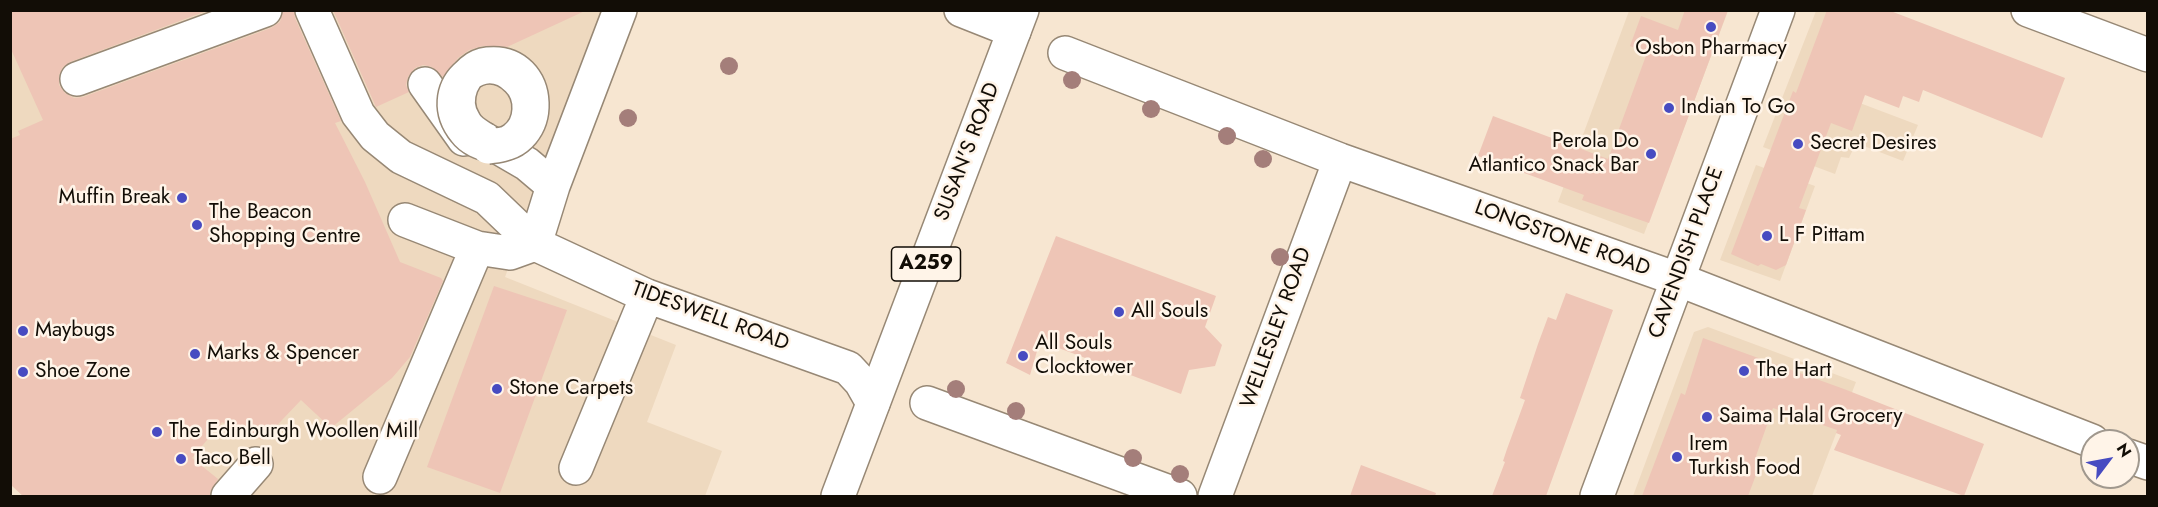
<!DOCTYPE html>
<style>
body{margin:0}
#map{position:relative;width:2158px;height:507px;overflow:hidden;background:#f7e6d1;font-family:Jost,sans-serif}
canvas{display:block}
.frame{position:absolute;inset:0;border:12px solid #120d06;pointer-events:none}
.north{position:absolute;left:2080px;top:429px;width:60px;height:60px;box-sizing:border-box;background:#fff4e8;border:2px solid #a0988e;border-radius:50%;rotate:58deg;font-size:16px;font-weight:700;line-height:24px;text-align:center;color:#120d06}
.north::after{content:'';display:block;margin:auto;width:21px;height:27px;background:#474bc1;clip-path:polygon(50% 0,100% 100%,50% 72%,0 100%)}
</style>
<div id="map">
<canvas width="2158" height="507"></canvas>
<div class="frame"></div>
<div class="north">N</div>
</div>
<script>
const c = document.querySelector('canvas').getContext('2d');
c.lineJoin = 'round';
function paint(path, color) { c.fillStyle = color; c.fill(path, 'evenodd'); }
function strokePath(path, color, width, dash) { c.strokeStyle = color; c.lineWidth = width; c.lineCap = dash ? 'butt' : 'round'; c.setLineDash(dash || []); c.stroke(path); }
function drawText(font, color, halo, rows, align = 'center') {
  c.font = font + ' Jost,sans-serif'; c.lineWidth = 5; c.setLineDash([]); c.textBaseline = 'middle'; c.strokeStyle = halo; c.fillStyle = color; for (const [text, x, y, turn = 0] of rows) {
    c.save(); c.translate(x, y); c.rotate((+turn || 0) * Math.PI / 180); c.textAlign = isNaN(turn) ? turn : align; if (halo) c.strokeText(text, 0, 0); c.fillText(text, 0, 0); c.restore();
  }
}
paint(new Path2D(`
 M 10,11 L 606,11 L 505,277 L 676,345 L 647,422 L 722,451 L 705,496 L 23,496 L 10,484 Z
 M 1629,11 L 1728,11 L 1644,234 L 1558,202 Z
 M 1816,11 L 1855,11 L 1844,97 L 1918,125 L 1903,161 L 1856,143 L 1849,158 L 1841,157 L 1835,174 L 1763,147 Z
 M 1756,165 L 1815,186 L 1780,281 L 1720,260 Z
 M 1708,327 L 1856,382 L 1812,496 L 1633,496 L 1694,332 Z`), '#eed9bf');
paint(new Path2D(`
 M 10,10 L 209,10 L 70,62 L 63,67 L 59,75 L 59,85 L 65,93 L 74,98 L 83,97 L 271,28 L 280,22 L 283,10 L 294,10 L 295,18 L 341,121 L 335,123 L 365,182 L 400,262 L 441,278 L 443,281 L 410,357 L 392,378 L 331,428 L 301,400 L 263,440 L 222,422 L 192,458 L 218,479 L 210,492 L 210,496 L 23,496 L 10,484 L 10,139 L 20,135 L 18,131 L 43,120 L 10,47 Z
 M 333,10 L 587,10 L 507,47 L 483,46 L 469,50 L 458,58 L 443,77 L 432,67 L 423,65 L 415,68 L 408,77 L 406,85 L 409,92 L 376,107 Z
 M 1685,10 L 1728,10 L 1649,223 L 1582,200 L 1584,195 L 1478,156 L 1493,116 L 1608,159 L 1647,53 L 1630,46 L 1641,16 L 1678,30 Z
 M 1827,10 L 1888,10 L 2065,78 L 2042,138 L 1923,90 L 1919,102 L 1903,96 L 1899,108 L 1865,95 L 1852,131 L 1831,123 L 1799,208 L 1806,210 L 1786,265 L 1776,270 L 1761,264 L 1758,266 L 1731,254 L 1793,91 L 1796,93 Z
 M 1056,236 L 1216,296 L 1205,327 L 1222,345 L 1215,366 L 1189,370 L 1181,394 L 1040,341 L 1030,375 L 1006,363 Z
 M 494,286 L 567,310 L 500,493 L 427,467 Z
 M 1566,293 L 1613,310 L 1579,405 L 1546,496 L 1492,496 L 1505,462 L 1503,461 L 1507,449 L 1525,400 L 1520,398 L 1538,344 L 1548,317 L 1556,320 Z
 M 1703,338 L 1844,389 L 1984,444 L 1964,496 L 1834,450 L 1841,435 L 1836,433 L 1837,430 L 1773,408 L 1756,456 L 1762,459 L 1748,496 L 1642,496 L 1681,393 L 1685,395 Z
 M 1361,465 L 1436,493 L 1435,496 L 1350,496 Z`), '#eec5b6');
const minor = new Path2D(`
 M 312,10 L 358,114 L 375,136 L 401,157 L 487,198 L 535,244 L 647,296 L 848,368 L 861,382 L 873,403
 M 961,10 L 1014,31
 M 2028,10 L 2148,55
 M 1065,53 L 1340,160 L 1677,279 L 2092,441
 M 77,79 L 265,10
 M 425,84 L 464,139
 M 484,139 L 527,164 L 553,186
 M 405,220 L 477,248 L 510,253 L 535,244
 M 535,244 L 553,186 L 620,10
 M 927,403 L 1180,496
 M 2128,456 L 2148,463
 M 576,468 L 647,296
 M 380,477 L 477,248
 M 228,496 L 256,464
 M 1215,496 L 1340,160
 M 1597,496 L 1778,10`);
const major = new Path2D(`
 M 838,496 L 1022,10`);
strokePath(minor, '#978875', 36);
strokePath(major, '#978875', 36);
strokePath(minor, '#fff', 33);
strokePath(major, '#fff', 33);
const minorBridge = new Path2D(`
 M 484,139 C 476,134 468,130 464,121 C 451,100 462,67 488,64 C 545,58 547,147 492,145 C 482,144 471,139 465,131 C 432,91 482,44 517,79 C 534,95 533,125 514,139 C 506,145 498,146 488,147`);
strokePath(minorBridge, '#978875', 36, []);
strokePath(minorBridge, '#fff', 33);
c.fillStyle = '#a47e7a';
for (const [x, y] of [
 [729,66],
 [1072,80],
 [1151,109],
 [628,118],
 [1227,136],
 [1263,159],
 [1280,257],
 [956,389],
 [1016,411],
 [1133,458],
 [1180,474]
]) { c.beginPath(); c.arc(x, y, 9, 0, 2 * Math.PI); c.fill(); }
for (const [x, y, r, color] of [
 [1711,27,6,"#474bc1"],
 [1669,108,6,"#474bc1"],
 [1798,144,6,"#474bc1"],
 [1651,154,6,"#474bc1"],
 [182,198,6,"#474bc1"],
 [197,225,6,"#474bc1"],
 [1767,236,6,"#474bc1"],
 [1119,312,6,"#474bc1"],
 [23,331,6,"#474bc1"],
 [195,354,6,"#474bc1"],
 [1023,356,6,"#474bc1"],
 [1744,371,6,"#474bc1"],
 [23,372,6,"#474bc1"],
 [497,389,6,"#474bc1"],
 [1707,417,6,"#474bc1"],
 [157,432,6,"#474bc1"],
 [1677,457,6,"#474bc1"],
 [181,459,6,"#474bc1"]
]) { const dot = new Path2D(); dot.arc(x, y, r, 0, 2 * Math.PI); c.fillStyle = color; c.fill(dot); strokePath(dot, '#fff4e8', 2); }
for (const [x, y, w] of [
 [926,264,69]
]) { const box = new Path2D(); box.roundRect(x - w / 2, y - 17, w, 34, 4.5); c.fillStyle = '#fff4e8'; c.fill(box); strokePath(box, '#120d06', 1.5); }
drawText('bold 20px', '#120d06', null, [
 ["A259",926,264]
]);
drawText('21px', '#120d06', '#fff4e8', [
 ["Osbon Pharmacy",1711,49,"center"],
 ["Indian To Go",1681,108],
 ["Perola Do",1639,142,"right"],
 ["Atlantico Snack Bar",1639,166,"right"],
 ["Secret Desires",1810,144],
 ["Muffin Break",170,198,"right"],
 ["The Beacon",209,213],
 ["Shopping Centre",209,237],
 ["L F Pittam",1779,236],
 ["All Souls",1131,312],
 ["Maybugs",35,331],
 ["All Souls",1035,344],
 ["Clocktower",1035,368],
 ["Marks & Spencer",207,354],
 ["The Hart",1756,371],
 ["Shoe Zone",35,372],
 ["Stone Carpets",509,389],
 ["Saima Halal Grocery",1719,417],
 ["The Edinburgh Woollen Mill",169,432],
 ["Irem",1689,445],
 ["Turkish Food",1689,469],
 ["Taco Bell",193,459]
], 'left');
drawText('21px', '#120d06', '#fff4e8', [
 ["SUSAN'S ROAD",968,152,-69],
 ["LONGSTONE ROAD",1562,239,20],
 ["CAVENDISH PLACE",1687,253,-70],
 ["TIDESWELL ROAD",710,317,20],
 ["WELLESLEY ROAD",1277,328,-70]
]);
</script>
